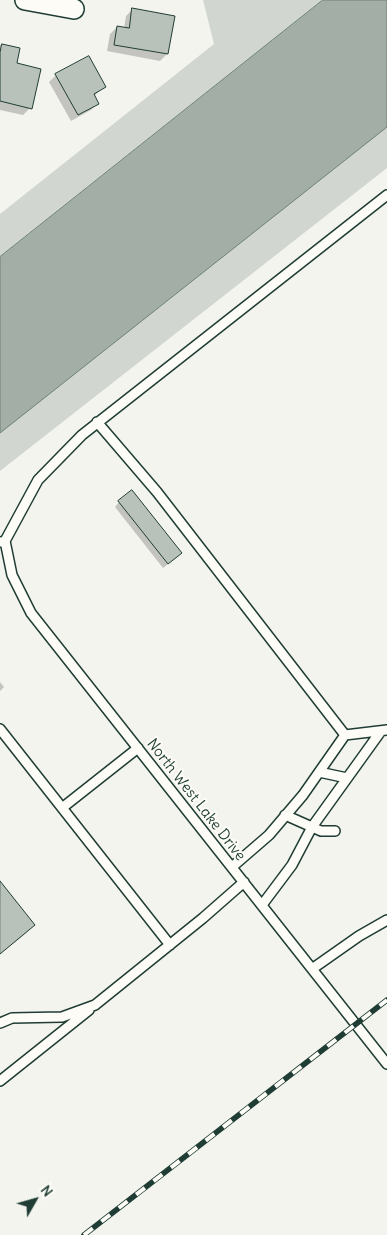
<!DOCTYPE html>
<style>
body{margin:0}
#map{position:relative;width:387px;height:1235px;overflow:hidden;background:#f4f4ef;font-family:Delius,sans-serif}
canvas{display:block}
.north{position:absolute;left:10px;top:1175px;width:50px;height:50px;-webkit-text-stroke:4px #fdfcf7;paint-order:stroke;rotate:52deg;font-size:14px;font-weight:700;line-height:20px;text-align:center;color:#1f3d34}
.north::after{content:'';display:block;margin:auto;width:18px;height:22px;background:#1f3d34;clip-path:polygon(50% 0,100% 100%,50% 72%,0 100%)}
</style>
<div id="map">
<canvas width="387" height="1235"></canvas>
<div class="north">N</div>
</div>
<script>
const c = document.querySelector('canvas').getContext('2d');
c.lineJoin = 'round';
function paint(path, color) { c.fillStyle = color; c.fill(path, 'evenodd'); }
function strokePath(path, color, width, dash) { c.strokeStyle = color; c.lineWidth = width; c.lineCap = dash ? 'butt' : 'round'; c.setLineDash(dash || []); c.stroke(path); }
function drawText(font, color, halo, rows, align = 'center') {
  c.font = font + ' Delius,sans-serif'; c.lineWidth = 4; c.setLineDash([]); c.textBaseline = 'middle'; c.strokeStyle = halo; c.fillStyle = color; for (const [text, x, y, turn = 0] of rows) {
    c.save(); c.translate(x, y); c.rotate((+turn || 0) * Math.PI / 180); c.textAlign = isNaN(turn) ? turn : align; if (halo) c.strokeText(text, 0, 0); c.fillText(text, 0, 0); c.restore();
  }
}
paint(new Path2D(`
 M 203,0 L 387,0 L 387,168 L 0,471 L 0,214 L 214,44 Z`), '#d1d6d1');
const water = new Path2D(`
 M 323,0 L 387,0 L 387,127 L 0,433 L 0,257 Z`);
paint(water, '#a3aea7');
strokePath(water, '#6e8179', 1);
paint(new Path2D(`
 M 133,9 L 173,17 L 167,54 L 160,61 L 107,51 L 110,34 L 117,27 L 124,28 L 126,16 Z
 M 0,45 L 19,49 L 15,64 L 30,108 L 23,115 L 0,110 Z
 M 56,75 L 104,87 L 94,96 L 98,103 L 91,110 L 71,121 L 49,82 Z
 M 119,502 L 176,558 L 163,568 L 115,507 Z
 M 0,682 L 4,687 L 0,691 Z
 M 0,883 L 34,925 L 25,934 L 0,954 Z`), '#0003');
const building = new Path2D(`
 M 132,8 L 175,16 L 168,54 L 114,45 L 117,26 L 129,28 Z
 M 2,44 L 20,48 L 17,63 L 41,69 L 32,109 L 0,101 L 0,53 Z
 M 89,56 L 106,87 L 94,94 L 99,104 L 78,115 L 55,74 Z
 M 132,490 L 182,553 L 168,564 L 118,501 Z
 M 0,881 L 35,925 L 0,954 Z`);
paint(building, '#b9c1bb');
strokePath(building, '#1f3d34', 1);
const lane = new Path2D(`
 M 97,422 L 157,492 L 345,735
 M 5,541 L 12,575 L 31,613 L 387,1064
 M 0,542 L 5,541 L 38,480 L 82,435 L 387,195
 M 0,729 L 170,945
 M 319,772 L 347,778
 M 62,808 L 138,748
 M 285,815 L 321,831 L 335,831
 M 232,867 L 269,835 L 303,795 L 345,735 L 387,730
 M 262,905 L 292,865 L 312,827 L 381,731
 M 312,969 L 359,936 L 387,920
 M 0,1023 L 12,1018 L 62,1017 L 95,1005 L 203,918 L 244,882
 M 0,1081 L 89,1010`);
const street = new Path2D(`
 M 25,0 L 74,9`);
strokePath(lane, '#1f3d34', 12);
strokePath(street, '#1f3d34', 22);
strokePath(lane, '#fdfcf7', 9);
strokePath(street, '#fdfcf7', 19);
const rail = new Path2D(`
 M 84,1235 L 387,1000`);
strokePath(rail, '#1f3d34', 5.5);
strokePath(rail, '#fdfcf7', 4, [11]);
drawText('15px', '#1f3d34', '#fdfcf7', [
 ["North West Lake Drive",196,800,52]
]);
</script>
